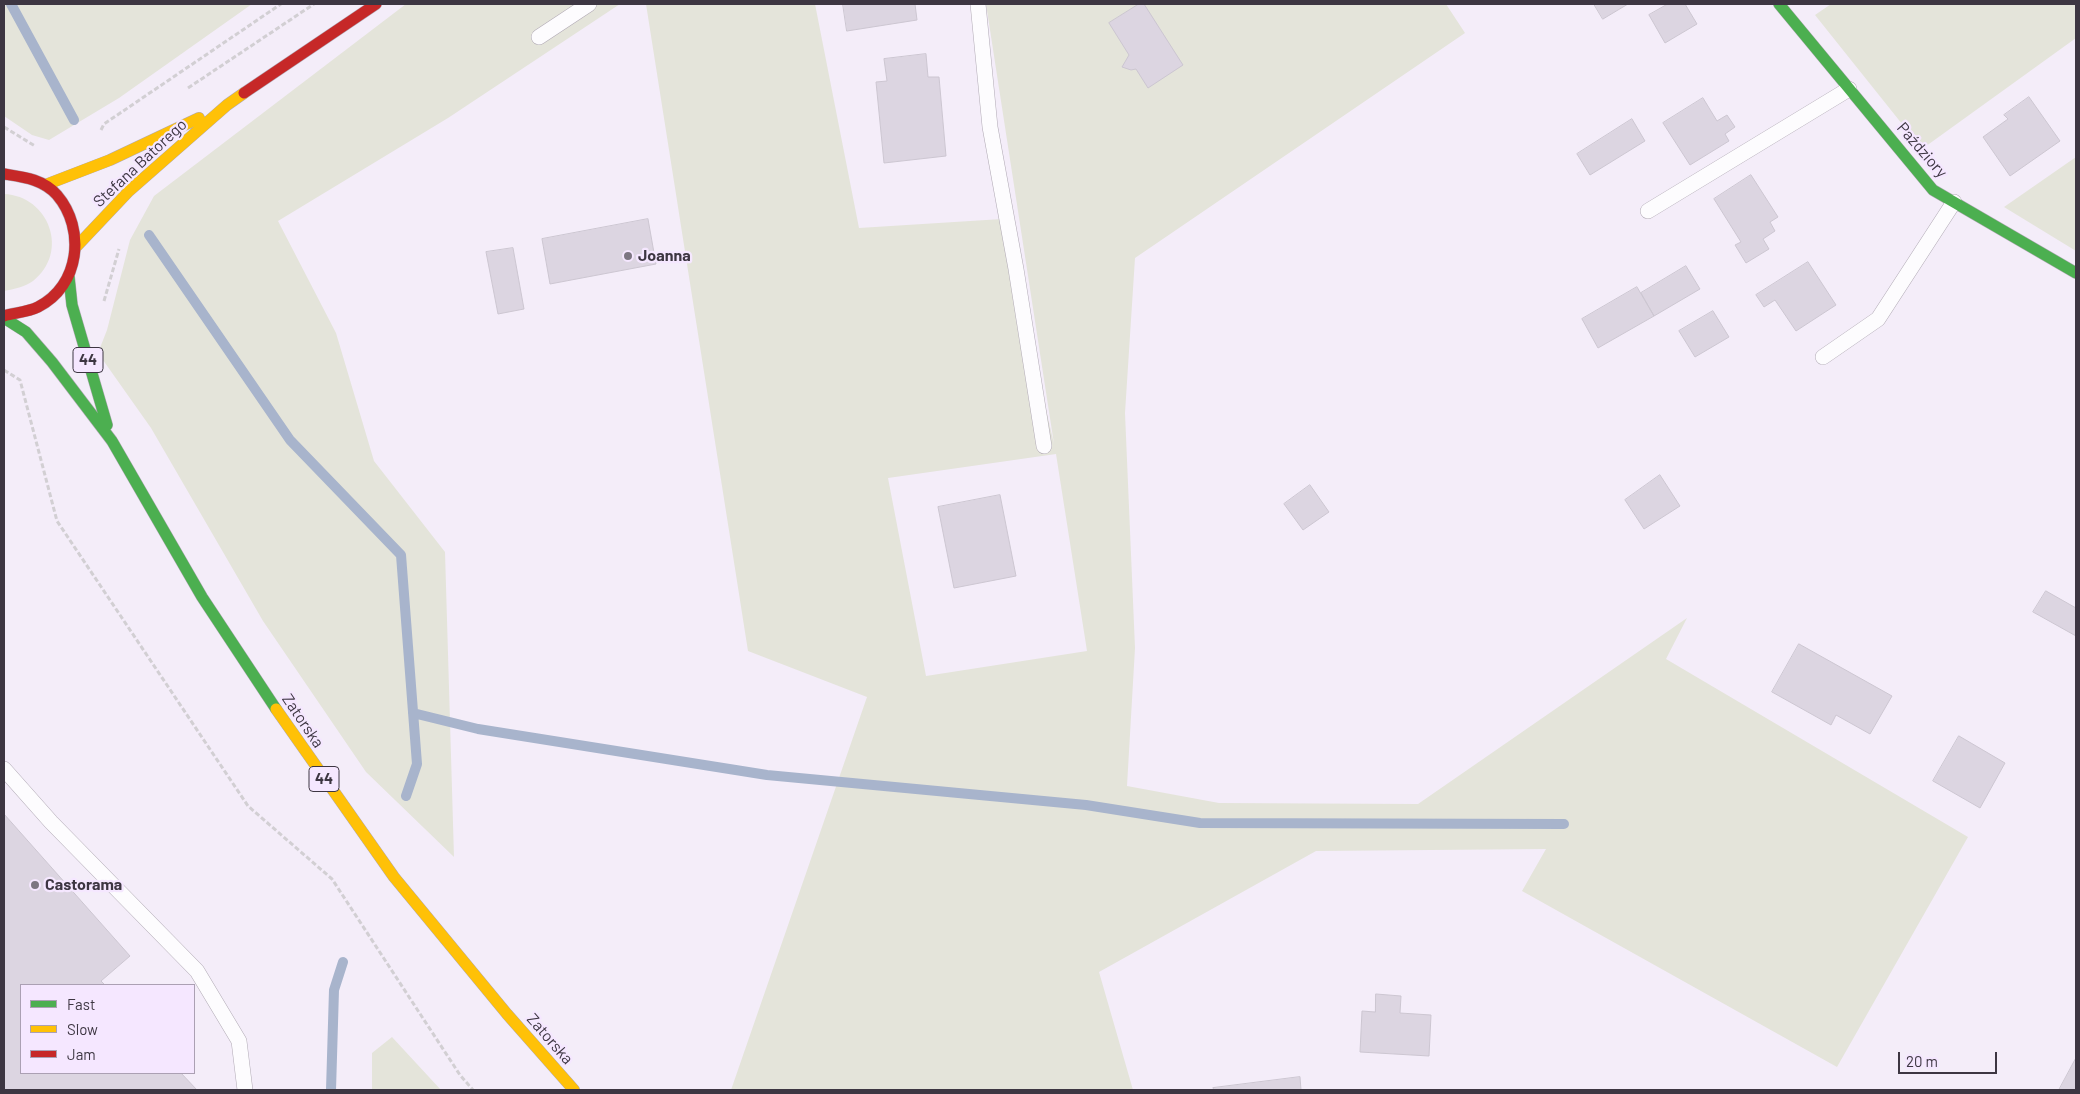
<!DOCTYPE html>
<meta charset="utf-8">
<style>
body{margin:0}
#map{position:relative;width:2080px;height:1094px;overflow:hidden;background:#f4edf9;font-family:Barlow,sans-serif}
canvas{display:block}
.frame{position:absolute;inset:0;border:5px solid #3d3642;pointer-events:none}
.legend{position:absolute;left:20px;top:984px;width:175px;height:90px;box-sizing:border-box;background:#f5e7ff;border:1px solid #aba0b3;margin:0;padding:6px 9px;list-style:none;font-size:15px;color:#3d3642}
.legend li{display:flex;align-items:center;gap:10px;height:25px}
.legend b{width:25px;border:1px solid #aba0b3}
.scale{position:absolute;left:1898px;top:1052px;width:99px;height:22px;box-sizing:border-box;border:2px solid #3d3642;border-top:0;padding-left:6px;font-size:15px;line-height:18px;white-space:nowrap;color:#3d3642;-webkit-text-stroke:4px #f5e7ff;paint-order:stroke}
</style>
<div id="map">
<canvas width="2080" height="1094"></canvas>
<div class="frame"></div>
<ul class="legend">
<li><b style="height:6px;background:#4caf50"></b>Fast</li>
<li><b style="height:6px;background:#ffc107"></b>Slow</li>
<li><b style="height:6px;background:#c62828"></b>Jam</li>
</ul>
<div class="scale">20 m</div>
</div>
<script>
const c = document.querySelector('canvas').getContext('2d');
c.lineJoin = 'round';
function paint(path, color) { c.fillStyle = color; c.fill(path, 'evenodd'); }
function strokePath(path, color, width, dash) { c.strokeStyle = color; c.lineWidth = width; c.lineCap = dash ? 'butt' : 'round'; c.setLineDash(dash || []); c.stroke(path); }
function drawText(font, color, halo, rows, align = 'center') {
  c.font = font + ' Barlow,sans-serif'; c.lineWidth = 4.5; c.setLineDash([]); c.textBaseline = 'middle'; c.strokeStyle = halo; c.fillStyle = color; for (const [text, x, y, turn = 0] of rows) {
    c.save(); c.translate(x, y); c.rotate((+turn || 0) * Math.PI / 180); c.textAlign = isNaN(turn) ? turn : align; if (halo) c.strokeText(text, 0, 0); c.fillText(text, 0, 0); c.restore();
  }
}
paint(new Path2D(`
 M 4,4 L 252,4 L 119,98 L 49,140 L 32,135 L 4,116 Z
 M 406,4 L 620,4 L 448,118 L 278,221 L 336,333 L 374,461 L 445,552 L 454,857 L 366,772 L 263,621 L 151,428 L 98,353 L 107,330 L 130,240 L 154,196 Z
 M 646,4 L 815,4 L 859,228 L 1002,219 L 1054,444 L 986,4 L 1446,4 L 1465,33 L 1135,258 L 1125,413 L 1135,648 L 1127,786 L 1219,803 L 1418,804 L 1687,618 L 1666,659 L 1968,837 L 1837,1067 L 1522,891 L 1546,849 L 1316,851 L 1099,972 L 1133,1090 L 731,1090 L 867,697 L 748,651 ZM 1056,454 L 1087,651 L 926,676 L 888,478 Z
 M 1831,4 L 2076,4 L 2076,38 L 1922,149 L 1815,15 Z
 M 2076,157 L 2076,251 L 2004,207 Z
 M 4,194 C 49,196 70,252 33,281 C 25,287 14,289 4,291 Z
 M 392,1037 L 441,1090 L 372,1090 L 372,1053 Z`), '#e4e4da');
strokePath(new Path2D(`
 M 11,4 L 74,120
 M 149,235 L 290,440 L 401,555 L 417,764 L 406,796
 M 413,713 L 478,729 L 767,775 L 1086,805 L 1200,823 L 1564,824
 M 331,1090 L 334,990 L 343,962`), '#a8b4cc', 10);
const building = new Path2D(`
 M 843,4 L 915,4 L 917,20 L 847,31 Z
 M 1139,4 L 1144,4 L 1183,65 L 1148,88 L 1136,69 L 1131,70 L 1122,67 L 1129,55 L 1109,23 Z
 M 1594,4 L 1628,4 L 1603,19 Z
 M 1668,4 L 1685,4 L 1697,24 L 1665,43 L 1649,15 Z
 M 926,54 L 928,77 L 939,77 L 946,156 L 884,163 L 876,82 L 887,81 L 884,59 Z
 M 2029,97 L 2060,141 L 2010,176 L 1983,137 L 2008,119 L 2004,115 Z
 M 1703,98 L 1717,121 L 1727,115 L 1735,127 L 1725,134 L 1729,141 L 1690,165 L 1663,123 Z
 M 1632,119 L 1645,141 L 1590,175 L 1577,154 Z
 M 1751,175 L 1778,217 L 1770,222 L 1775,231 L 1763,239 L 1769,249 L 1746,263 L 1735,245 L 1741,242 L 1714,199 Z
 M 648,219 L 656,264 L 550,284 L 542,239 Z
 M 513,248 L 524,309 L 498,314 L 486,252 Z
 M 1808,262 L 1836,305 L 1796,331 L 1775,300 L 1764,307 L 1756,295 Z
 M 1686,266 L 1700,289 L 1654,316 L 1641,293 Z
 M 1637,287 L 1654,316 L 1598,348 L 1582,319 Z
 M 1713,311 L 1729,337 L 1695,357 L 1679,331 Z
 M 1660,475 L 1680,506 L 1644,529 L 1625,500 Z
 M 1310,485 L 1329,512 L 1303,530 L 1284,504 Z
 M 1000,495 L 1016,576 L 954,588 L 938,507 Z
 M 2046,591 L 2076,608 L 2076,636 L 2033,612 Z
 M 1799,644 L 1892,696 L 1870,734 L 1836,715 L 1831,725 L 1772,692 Z
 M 1959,736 L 2005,763 L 1980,808 L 1933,781 Z
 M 4,814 L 130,956 L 101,981 L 105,985 L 21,985 L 21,1073 L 181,1073 L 197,1090 L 4,1090 Z
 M 1376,994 L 1401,996 L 1400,1013 L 1431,1015 L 1429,1056 L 1360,1052 L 1362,1011 L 1375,1012 Z
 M 2076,1058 L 2076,1090 L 2059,1090 Z
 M 1300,1077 L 1301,1090 L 1214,1090 L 1213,1088 Z`);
paint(building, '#dcd5e1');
strokePath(building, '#ccc6d1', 1);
const lane = new Path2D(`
 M 978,4 L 990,127 L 1016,269 L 1044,446
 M 539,37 L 589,4
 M 1648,211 L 1849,89
 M 1823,357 L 1878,319 L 1954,202
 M 4,769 L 51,822 L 197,971 L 239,1041 L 245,1090`);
const fast = new Path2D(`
 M 1779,4 L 1933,190 L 2076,273
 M 69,277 L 72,305 L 107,425
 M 4,318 L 26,332 L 52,362 L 112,441 L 202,597 L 276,709`);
const slow = new Path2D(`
 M 45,185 L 110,160 L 199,118
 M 77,246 L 129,191 L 227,105 L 244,93
 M 276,709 L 394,877 L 507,1014 L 574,1090`);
const jam = new Path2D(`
 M 244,93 L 376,4
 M 4,174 C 23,177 43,179 57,195 C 86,229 80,286 38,307 C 28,312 14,313 4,316`);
strokePath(lane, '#b0a9b4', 16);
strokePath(fast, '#b0a9b4', 12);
strokePath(slow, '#b0a9b4', 12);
strokePath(jam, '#b0a9b4', 12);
strokePath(new Path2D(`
 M 188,88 L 314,4
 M 4,127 L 35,146
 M 101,130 L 104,124 L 281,4
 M 104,301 L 119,249
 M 4,370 L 20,380 L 57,521 L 248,806 L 332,879 L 460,1075 L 473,1090`), '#d2cfd3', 3, [5, 2.5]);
strokePath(lane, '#fdfcfe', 15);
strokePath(fast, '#4caf50', 11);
strokePath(slow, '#ffc107', 11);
strokePath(jam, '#c62828', 11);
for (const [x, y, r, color] of [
 [628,256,5,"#7d7682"],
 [35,885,5,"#7d7682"]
]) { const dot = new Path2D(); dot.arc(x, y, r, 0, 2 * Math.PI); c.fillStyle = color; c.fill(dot); strokePath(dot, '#f5e7ff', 2); }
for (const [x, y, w] of [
 [88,360,30],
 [324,779,30]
]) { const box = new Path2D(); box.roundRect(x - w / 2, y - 12.5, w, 25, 4); c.fillStyle = '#f5e7ff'; c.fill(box); strokePath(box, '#3d3642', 1); }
drawText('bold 15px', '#3d3642', null, [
 ["44",88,360],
 ["44",324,779]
]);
drawText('16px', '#3d3642', '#f5e7ff', [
 ["Paździory",1922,150,49],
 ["Stefana Batorego",140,163,-43],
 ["Zatorska",303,721,56],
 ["Zatorska",550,1039,49]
]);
drawText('bold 16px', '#3d3642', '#f5e7ff', [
 ["Joanna",638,256],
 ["Castorama",45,885]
], 'left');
</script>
